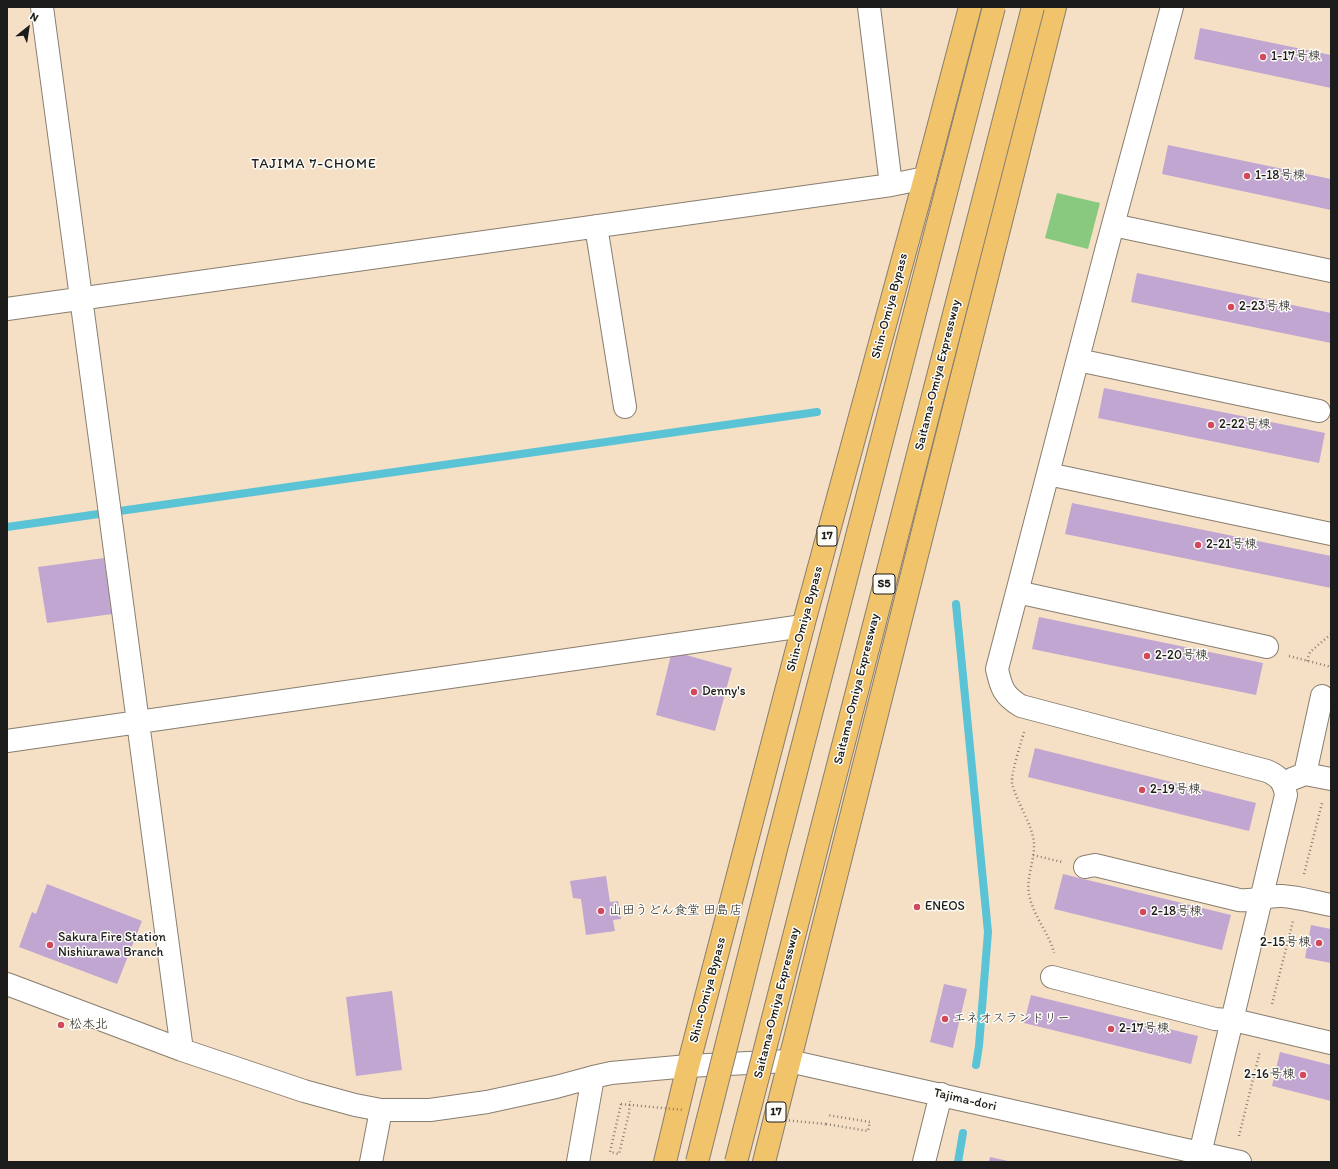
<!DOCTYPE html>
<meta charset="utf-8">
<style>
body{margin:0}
#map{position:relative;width:1338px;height:1169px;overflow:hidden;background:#f5e0c5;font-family:Itim,sans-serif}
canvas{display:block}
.frame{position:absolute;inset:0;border:8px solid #1c1c1c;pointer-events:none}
.north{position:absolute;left:8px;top:8px;width:40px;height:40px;-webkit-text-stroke:3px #fdfcf7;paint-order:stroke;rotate:30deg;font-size:11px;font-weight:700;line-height:16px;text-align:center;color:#1c1c1c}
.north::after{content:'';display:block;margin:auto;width:14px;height:18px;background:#1c1c1c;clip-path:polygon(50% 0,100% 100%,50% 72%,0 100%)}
</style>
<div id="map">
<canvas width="1338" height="1169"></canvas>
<div class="frame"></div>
<div class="north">N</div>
</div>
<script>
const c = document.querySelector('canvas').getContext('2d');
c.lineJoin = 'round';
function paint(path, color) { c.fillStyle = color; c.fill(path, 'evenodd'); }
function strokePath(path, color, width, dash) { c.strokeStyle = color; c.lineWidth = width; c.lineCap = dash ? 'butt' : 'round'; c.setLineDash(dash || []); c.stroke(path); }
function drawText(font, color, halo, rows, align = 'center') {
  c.font = font + ' Itim,"Klee One",sans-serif'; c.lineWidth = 3; c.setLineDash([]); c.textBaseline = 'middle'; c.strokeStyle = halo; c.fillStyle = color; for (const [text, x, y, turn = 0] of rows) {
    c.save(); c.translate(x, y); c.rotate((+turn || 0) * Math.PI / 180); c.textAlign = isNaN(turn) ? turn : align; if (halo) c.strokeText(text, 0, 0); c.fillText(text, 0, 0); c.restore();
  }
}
paint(new Path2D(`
 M 1057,193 L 1100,203 L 1088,249 L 1045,238 Z`), '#88c87f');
strokePath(new Path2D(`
 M 7,527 L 817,412
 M 956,604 L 988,932 L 979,1046 L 976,1065
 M 958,1162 L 963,1133`), '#5ac3d5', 8);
paint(new Path2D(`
 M 1200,28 L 1331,55 L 1331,88 L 1194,59 Z
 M 1168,145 L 1331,179 L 1331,210 L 1162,174 Z
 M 1137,273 L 1331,313 L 1331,343 L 1131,302 Z
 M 1104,388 L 1325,433 L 1319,463 L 1098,418 Z
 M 1072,503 L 1331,556 L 1331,588 L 1065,534 Z
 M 104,558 L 112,614 L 47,623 L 38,567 Z
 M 1039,617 L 1263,663 L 1256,695 L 1032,649 Z
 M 672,651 L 732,668 L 715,731 L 656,715 Z
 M 1035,748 L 1256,803 L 1249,831 L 1028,777 Z
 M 1063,874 L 1231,915 L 1222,950 L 1054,909 Z
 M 606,876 L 610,902 L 618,901 L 621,919 L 613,920 L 615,931 L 586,935 L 581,899 L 573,898 L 570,881 Z
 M 47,884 L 142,921 L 117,984 L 19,947 L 32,912 L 36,914 Z
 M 1311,925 L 1331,929 L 1331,963 L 1305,958 Z
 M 944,984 L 967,989 L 953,1048 L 930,1042 Z
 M 392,991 L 402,1070 L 356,1076 L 346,997 Z
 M 1031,995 L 1198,1036 L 1191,1064 L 1024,1023 Z
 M 1280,1052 L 1331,1065 L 1331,1101 L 1272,1086 Z
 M 990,1157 L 1008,1161 L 1008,1162 L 989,1162 Z`), '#c0a6d1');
const minor = new Path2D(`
 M 42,7 L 182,1050
 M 869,7 L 891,185
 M 1172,7 L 1107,247 L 997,669 C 1001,688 1004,696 1021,706 L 1267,771 C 1279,776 1284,782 1286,795 L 1198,1162
 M 1113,225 L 1331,271
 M 596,226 L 625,407
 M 7,309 L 891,185 L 925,178
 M 1078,360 L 1319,411
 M 1048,474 L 1331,534
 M 1017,592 L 1267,647
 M 7,741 L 803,626
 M 1305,774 L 1322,696
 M 1292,779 L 1305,774 L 1331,779
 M 1085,867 L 1095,865 L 1239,900 C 1254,902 1267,895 1282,896 C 1298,897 1315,902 1331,905
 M 1052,977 L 1215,1019 L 1238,1021 L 1331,1043
 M 7,984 L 182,1050 L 304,1091 L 355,1105 L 381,1110 L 430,1110 L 487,1102 L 556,1087 L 593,1077 L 611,1073 L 688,1066 L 789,1061 L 1240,1162
 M 371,1162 L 381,1110
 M 578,1162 L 593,1077
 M 924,1162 L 941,1094`);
const highway = new Path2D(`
 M 665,1162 L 688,1066 L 803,626 L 925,178 L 970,7
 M 764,1162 L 1055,7`);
strokePath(minor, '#887e70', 24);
strokePath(highway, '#887e70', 24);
strokePath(new Path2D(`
 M 1289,656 L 1331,667
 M 1307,661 L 1310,652 L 1331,634
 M 1024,732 C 1021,743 1011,773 1012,783 C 1016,801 1033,826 1034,843 C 1035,860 1026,877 1029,894 C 1033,916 1049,933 1054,953
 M 1033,855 L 1062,862
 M 1304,874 L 1322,803
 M 1272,1004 L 1293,921
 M 621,1104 L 610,1152 L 619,1154 L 629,1113 L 630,1101
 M 826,1124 L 868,1131 L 870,1122 L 827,1115
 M 1239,1136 L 1260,1051`), '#887e70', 2.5, [1, 3]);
strokePath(minor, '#fff', 22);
strokePath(highway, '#f1c36a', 22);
const highwayBridge = new Path2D(`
 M 697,1162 L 776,849 L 994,7
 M 736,1162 L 1033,7`);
strokePath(highwayBridge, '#887e70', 24, []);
strokePath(new Path2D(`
 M 621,1104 L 684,1110
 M 773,1119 L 826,1124`), '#887e70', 2.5, [1, 3]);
strokePath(highwayBridge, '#f1c36a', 22);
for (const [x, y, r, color] of [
 [1263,57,4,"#d1495b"],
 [1247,176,4,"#d1495b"],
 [1231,307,4,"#d1495b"],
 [1211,425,4,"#d1495b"],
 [1198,545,4,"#d1495b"],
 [1147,656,4,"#d1495b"],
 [694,692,4,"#d1495b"],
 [1142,790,4,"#d1495b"],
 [917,907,4,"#d1495b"],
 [601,911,4,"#d1495b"],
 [1143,912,4,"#d1495b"],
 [1319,943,4,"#d1495b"],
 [50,945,4,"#d1495b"],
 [945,1019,4,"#d1495b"],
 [61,1025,4,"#d1495b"],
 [1111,1029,4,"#d1495b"],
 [1303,1075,4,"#d1495b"]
]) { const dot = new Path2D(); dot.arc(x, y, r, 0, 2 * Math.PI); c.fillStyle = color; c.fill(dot); strokePath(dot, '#fdfcf7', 1.5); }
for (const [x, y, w] of [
 [827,536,20],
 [884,584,22],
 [776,1112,20]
]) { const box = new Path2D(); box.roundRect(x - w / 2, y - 10, w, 20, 3); c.fillStyle = '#fdfcf7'; c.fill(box); strokePath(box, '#1c1c1c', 1); }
drawText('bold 12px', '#1c1c1c', null, [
 ["17",827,536],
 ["S5",884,584],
 ["17",776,1112]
]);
drawText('13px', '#1c1c1c', '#fdfcf7', [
 ["1-17号棟",1271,57],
 ["1-18号棟",1255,176],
 ["2-23号棟",1239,307],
 ["2-22号棟",1219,425],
 ["2-21号棟",1206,545],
 ["2-20号棟",1155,656],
 ["Denny's",702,692],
 ["2-19号棟",1150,790],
 ["ENEOS",925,907],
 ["山田うどん食堂 田島店",609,911],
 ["2-18号棟",1151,912],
 ["Sakura Fire Station",58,938],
 ["Nishiurawa Branch",58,953],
 ["2-15号棟",1311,943,"right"],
 ["エネオスランドリー",953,1019],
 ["松本北",69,1025],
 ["2-17号棟",1119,1029],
 ["2-16号棟",1295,1075,"right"]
], 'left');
drawText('13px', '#1c1c1c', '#fdfcf7', [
 ["Shin-Omiya Bypass",890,306,-75],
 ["Saitama-Omiya Expressway",938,375,-76],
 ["Shin-Omiya Bypass",805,619,-75],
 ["Saitama-Omiya Expressway",857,689,-76],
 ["Shin-Omiya Bypass",708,990,-75],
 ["Saitama-Omiya Expressway",777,1003,-76],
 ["Tajima-dori",965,1100,13]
]);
c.letterSpacing = '1px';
drawText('14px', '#1c1c1c', '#fdfcf7', [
 ["TAJIMA 7-CHOME",314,164]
]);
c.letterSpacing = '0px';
</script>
